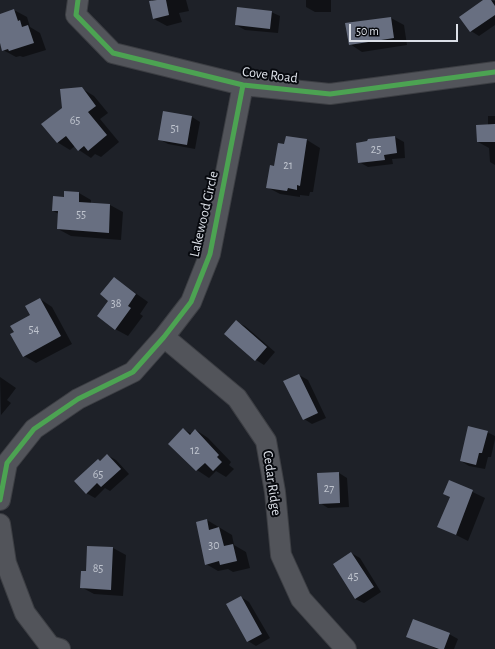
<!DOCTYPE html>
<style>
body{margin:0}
#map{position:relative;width:495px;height:649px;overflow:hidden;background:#1e2128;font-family:"Alegreya Sans",sans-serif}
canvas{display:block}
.scale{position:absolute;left:349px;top:24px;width:109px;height:18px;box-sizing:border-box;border:2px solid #dce0e8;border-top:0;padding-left:5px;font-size:12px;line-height:14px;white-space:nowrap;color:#dce0e8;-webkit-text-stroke:3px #07090e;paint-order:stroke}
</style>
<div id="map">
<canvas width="495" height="649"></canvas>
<div class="scale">50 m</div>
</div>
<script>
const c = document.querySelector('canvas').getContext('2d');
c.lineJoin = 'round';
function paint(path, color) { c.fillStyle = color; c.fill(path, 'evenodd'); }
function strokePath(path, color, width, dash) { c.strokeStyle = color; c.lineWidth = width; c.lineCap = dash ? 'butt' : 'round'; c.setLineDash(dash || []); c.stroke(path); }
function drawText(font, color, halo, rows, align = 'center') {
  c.font = font + ' "Alegreya Sans",sans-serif'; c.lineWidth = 4; c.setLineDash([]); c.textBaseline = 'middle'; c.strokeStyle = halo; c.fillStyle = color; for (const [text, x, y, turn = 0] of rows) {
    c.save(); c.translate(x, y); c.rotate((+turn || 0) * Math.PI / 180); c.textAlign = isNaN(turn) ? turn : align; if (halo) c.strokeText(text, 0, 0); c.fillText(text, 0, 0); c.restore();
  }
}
paint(new Path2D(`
 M 152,0 L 186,0 L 189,11 L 179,13 L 182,22 L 167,26 L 154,19 Z
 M 306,0 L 331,0 L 331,12 L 315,12 L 306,7 Z
 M 485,0 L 495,1 L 495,25 L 479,36 L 471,31 Z
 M 14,10 L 27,17 L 30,27 L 40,33 L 46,50 L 23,57 L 20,56 L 16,57 L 3,50 L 0,43 L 0,15 Z
 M 271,12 L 280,16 L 278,33 L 245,30 L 236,25 Z
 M 391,18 L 404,25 L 407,45 L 362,52 L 350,44 Z
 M 81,88 L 94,96 L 108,113 L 100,119 L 119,142 L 101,157 L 95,154 L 91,158 L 79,150 L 75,146 L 70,150 L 57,142 L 63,108 Z
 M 488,116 L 495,116 L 495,165 L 490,162 L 489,148 L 478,142 L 488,125 Z
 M 192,117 L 200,122 L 195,149 L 168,144 L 159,139 Z
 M 286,137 L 307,140 L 320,148 L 313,192 L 310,192 L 309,196 L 300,195 L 300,197 L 280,194 L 267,187 L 285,145 Z
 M 395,137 L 404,142 L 405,158 L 392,159 L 393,164 L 368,167 L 359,162 L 368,140 Z
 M 79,193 L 91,200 L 91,204 L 110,205 L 123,212 L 121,240 L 71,236 L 58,229 L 59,214 L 53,211 L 65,198 Z
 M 114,278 L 148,302 L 140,314 L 143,316 L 128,336 L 115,329 L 110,301 Z
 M 40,299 L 52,307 L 72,344 L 36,363 L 24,356 L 15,332 L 31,315 Z
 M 237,322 L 245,326 L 275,352 L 264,365 L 256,360 L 226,334 Z
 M 299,375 L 308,380 L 326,418 L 312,424 L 304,419 L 284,382 Z
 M 0,377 L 16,388 L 7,400 L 11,403 L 1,415 Z
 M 183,429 L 192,434 L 196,430 L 208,438 L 231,462 L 229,465 L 234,469 L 226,477 L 216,471 L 209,478 L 197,470 L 169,444 Z
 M 487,432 L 495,436 L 495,439 L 491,457 L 488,457 L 485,469 L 469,466 L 461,461 Z
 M 107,455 L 116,460 L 129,474 L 110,491 L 105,488 L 95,498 L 86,493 L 100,461 Z
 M 339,473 L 347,478 L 349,507 L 328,508 L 320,503 Z
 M 450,481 L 485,498 L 468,541 L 438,526 L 451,497 Z
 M 207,520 L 232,535 L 234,545 L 246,552 L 250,568 L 233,572 L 228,569 L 218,571 L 206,564 Z
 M 88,547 L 113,548 L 126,555 L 123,596 L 94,594 L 81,587 L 86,572 Z
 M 351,553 L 360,558 L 381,592 L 364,603 L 355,599 Z
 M 241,597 L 249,602 L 270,638 L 256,646 L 248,641 Z
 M 449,634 L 458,639 L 454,649 L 437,649 L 407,636 Z`), '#0007');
paint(new Path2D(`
 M 157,0 L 166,0 L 169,15 L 153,19 L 149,1 Z
 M 483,0 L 491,0 L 495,6 L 495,15 L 470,32 L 459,17 Z
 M 237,7 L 272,11 L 270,29 L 235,25 Z
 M 14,9 L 18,21 L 20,20 L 22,27 L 28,25 L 34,43 L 9,51 L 8,49 L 2,51 L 0,43 L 0,14 Z
 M 391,17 L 394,38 L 349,45 L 345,23 Z
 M 82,87 L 96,106 L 88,112 L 107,135 L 88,151 L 84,146 L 78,151 L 66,136 L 57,143 L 41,124 L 62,108 L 60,89 Z
 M 163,111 L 192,116 L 187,145 L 158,140 Z
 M 495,124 L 495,142 L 477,142 L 476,125 Z
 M 286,136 L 307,139 L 300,186 L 297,185 L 297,190 L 288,188 L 287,191 L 266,188 L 270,165 L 274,166 L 278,143 L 284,144 Z
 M 395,136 L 397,153 L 384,155 L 385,160 L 358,163 L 356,143 L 367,141 L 368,139 Z
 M 64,191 L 79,192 L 79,202 L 110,204 L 109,233 L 57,229 L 58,211 L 52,211 L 53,196 L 64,197 Z
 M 114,277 L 136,294 L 128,306 L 131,308 L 115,330 L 97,316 L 108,301 L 100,294 Z
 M 40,298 L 61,336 L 23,357 L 10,334 L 14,332 L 10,326 L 30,315 L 25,306 Z
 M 236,320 L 267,347 L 255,361 L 224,334 Z
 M 299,374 L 318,413 L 303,420 L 283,381 Z
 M 468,426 L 488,431 L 482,453 L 479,453 L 476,465 L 460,461 Z
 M 183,428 L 190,435 L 195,429 L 219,455 L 217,457 L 222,462 L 213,471 L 205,463 L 196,471 L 168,444 Z
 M 107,454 L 121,469 L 101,487 L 97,483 L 86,494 L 74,481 L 98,459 L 100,461 Z
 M 339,472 L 340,503 L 319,504 L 317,473 Z
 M 449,480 L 473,490 L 456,535 L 437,527 L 450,497 L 443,494 Z
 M 207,519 L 209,530 L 219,527 L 224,546 L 233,544 L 237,561 L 220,565 L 219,561 L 205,565 L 196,522 Z
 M 87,546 L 113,547 L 111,590 L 80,588 L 81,571 L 86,571 Z
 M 351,552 L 374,587 L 355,599 L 333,564 Z
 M 241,596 L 262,634 L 247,642 L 226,604 Z
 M 413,619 L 450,633 L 444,649 L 439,649 L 406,637 Z`), '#686f81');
const minor = new Path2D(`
 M 78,0 L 76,15 L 113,53 L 243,85 L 330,94 L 495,72
 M 164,337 L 237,398 L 266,441 L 275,492 L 281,555 L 301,599 L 346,649
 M 0,500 L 7,463 L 34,429 L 78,399 L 133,372 L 164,337 L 191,302 L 210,254 L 243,85
 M 0,524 L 6,563 L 25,613 L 50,646 L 60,649`);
strokePath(minor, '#3c3e43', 22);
strokePath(minor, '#52545a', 20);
strokePath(new Path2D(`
 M 78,0 L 76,15 L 113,53 L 243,85 L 330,94 L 495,72
 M 0,500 L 7,463 L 34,429 L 78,399 L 133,372 L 164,337 L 191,302 L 210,254 L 243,85`), '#4ca352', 5);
drawText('12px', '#bfc4ce', null, [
 ["65",75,120],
 ["51",175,128],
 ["25",376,149],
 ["21",288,165],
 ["55",81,214],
 ["38",116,303],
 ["54",34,329],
 ["12",195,450],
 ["65",98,474],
 ["27",329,488],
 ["30",214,545],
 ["85",98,568],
 ["45",353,576]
]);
drawText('14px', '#dce0e8', '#07090e', [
 ["Cove Road",270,75,7],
 ["Lakewood Circle",204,214,-77],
 ["Cedar Ridge",272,483,82]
]);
</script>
